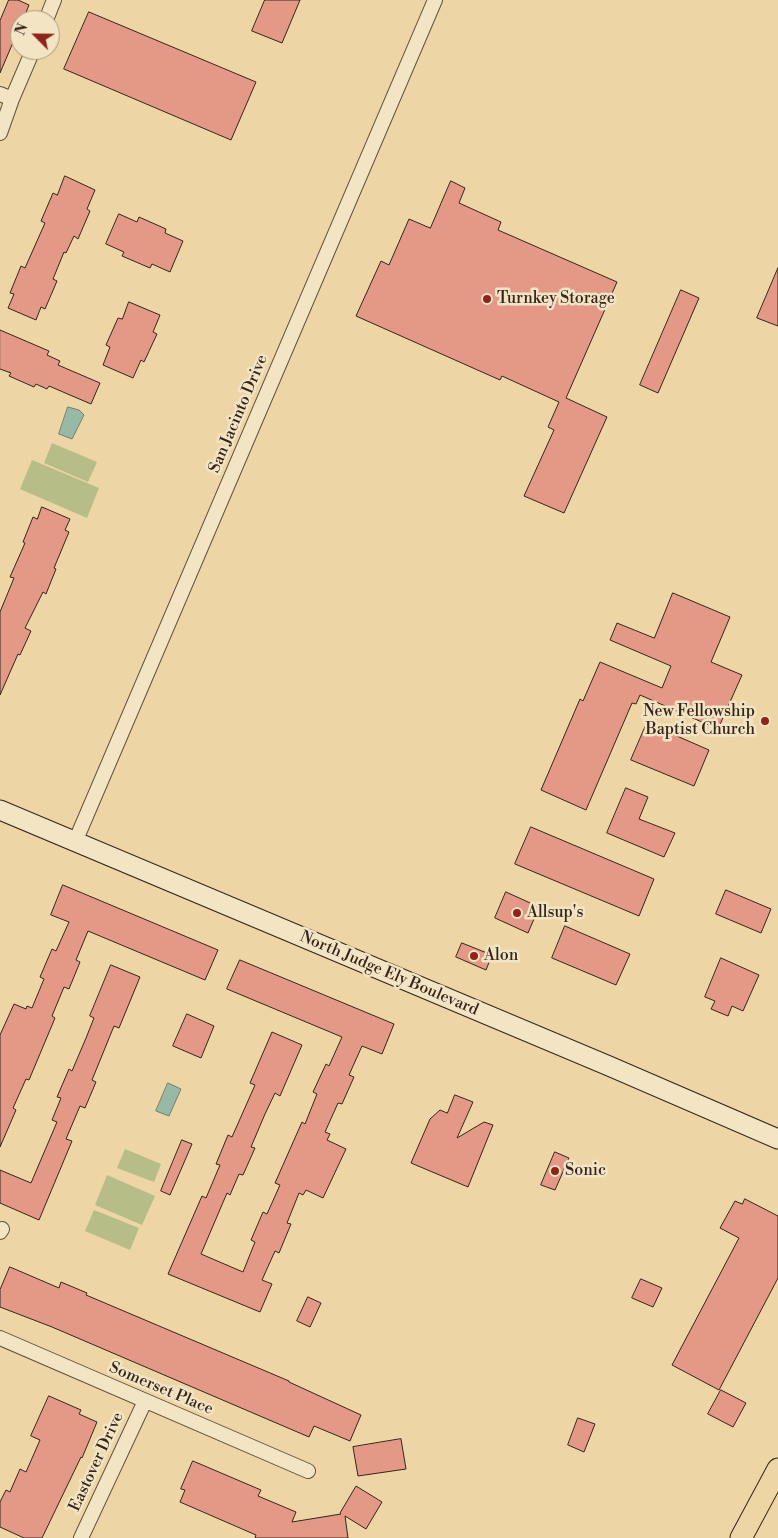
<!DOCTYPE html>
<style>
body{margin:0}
#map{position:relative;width:778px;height:1538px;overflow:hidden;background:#edd5a5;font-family:"Libre Bodoni",serif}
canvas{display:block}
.north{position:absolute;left:10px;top:10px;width:50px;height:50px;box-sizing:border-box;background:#f3e4c4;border:1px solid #a79881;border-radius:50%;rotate:293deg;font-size:14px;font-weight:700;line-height:20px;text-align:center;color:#35251d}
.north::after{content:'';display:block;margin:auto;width:18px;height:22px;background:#8f2418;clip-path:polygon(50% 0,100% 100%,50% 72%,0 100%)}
</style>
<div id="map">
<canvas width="778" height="1538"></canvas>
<div class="north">N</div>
</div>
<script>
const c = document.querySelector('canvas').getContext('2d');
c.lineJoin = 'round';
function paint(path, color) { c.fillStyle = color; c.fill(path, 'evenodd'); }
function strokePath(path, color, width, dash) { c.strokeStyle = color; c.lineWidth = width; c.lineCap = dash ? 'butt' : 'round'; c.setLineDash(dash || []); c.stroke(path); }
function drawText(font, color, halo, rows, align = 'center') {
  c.font = font + ' "Libre Bodoni",serif'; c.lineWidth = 5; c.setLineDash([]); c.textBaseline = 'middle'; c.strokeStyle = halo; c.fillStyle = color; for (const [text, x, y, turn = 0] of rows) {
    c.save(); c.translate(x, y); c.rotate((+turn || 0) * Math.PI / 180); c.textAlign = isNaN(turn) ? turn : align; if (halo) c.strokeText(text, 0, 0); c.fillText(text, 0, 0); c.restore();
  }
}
paint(new Path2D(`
 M 52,443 L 97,462 L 88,482 L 44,463 Z
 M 32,460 L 99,488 L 87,518 L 20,489 Z
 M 125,1149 L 161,1164 L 154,1182 L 117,1168 Z
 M 107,1175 L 155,1196 L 142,1225 L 95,1205 Z
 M 94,1210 L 139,1228 L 130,1250 L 85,1231 Z`), '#b7bd87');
const water = new Path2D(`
 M 68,407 L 79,410 L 84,415 L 72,439 L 59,434 Z
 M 168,1083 L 181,1089 L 169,1116 L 156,1111 Z`);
paint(water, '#99b9a7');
strokePath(water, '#717e70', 1);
const building = new Path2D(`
 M 9,0 L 18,0 L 29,5 L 23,20 L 20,20 L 20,26 L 0,73 L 0,21 Z
 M 265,0 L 300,0 L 282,43 L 252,31 Z
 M 89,12 L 256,82 L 231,140 L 64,69 Z
 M 65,176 L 95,190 L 87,209 L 90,211 L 78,239 L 74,236 L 66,253 L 64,252 L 53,279 L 57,281 L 45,309 L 41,307 L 36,320 L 8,308 L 14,294 L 10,293 L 21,266 L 25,268 L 45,223 L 41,221 L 53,193 L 57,195 Z
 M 451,181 L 465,188 L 459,203 L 501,222 L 498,230 L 617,282 L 566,398 L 607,417 L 564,513 L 524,496 L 554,430 L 548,427 L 559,402 L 502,376 L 500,380 L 356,316 L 381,261 L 389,265 L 409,219 L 430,228 Z
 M 119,214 L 137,222 L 139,217 L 166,229 L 165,233 L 183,241 L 170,272 L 152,264 L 150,268 L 122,256 L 124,252 L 106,244 Z
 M 778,268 L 778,326 L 757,318 Z
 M 681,290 L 699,298 L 658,393 L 640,385 Z
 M 129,302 L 160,315 L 153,332 L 157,334 L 144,362 L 141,360 L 133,378 L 103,365 L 110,347 L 106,345 L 118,318 L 122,319 Z
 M 0,330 L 49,351 L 47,355 L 60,361 L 58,365 L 100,383 L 91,404 L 49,386 L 47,389 L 36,384 L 34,387 L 9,376 L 11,373 L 0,369 Z
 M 42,507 L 70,519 L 65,530 L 69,532 L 54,568 L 56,569 L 46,594 L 43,592 L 25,628 L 31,631 L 20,655 L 18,654 L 0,695 L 0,612 L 14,578 L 10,577 L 25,543 L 23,542 L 33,517 L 37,519 Z
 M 673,593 L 730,617 L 711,662 L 742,675 L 718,729 L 640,695 L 636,704 L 632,703 L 586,810 L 541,790 L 580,699 L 583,701 L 600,662 L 662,688 L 671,666 L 610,640 L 617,623 L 654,638 Z
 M 647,723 L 709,750 L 694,786 L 631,760 Z
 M 626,788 L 648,797 L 639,819 L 675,833 L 664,857 L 607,833 Z
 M 531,827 L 654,879 L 639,916 L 515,864 Z
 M 63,885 L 218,950 L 205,980 L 88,931 L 76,960 L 80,962 L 69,989 L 64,987 L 52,1016 L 55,1018 L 29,1080 L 26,1079 L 13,1108 L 16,1110 L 0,1147 L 0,1035 L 14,1004 L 26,1009 L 27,1006 L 32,1008 L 44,979 L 40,977 L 52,949 L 56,951 L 69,922 L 51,915 Z
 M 726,890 L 771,909 L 761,933 L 716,914 Z
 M 506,892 L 539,907 L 528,933 L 495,918 Z
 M 565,926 L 630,954 L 616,985 L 552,958 Z
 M 462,943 L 492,955 L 486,970 L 456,957 Z
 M 721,958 L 759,975 L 743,1011 L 732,1006 L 728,1016 L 711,1009 L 715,1001 L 705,997 Z
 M 240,960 L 394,1024 L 382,1054 L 362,1046 L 349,1075 L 354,1077 L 342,1104 L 338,1103 L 325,1132 L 330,1134 L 327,1140 L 346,1149 L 323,1198 L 306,1190 L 303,1195 L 299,1193 L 287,1223 L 291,1224 L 279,1253 L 275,1251 L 262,1280 L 272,1284 L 260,1312 L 168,1274 L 202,1196 L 206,1198 L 220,1165 L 216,1164 L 228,1135 L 232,1137 L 255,1085 L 250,1083 L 272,1032 L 302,1045 L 280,1096 L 275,1093 L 265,1114 L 251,1147 L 255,1148 L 243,1175 L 239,1174 L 230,1195 L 227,1193 L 201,1254 L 243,1272 L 255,1242 L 251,1240 L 263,1212 L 267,1214 L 280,1185 L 275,1183 L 302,1122 L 305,1124 L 317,1094 L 313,1092 L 326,1064 L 329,1066 L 342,1037 L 227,989 Z
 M 111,965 L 140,977 L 119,1028 L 114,1026 L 92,1080 L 96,1082 L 85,1108 L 80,1106 L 66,1139 L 72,1141 L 39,1220 L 0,1203 L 0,1170 L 31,1183 L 57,1122 L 52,1120 L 61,1098 L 57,1097 L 69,1069 L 72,1071 L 86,1038 L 94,1018 L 90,1016 Z
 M 187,1014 L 214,1026 L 201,1058 L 173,1046 Z
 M 455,1095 L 473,1102 L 457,1138 L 484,1122 L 493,1125 L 468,1187 L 411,1163 L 430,1119 L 440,1110 L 447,1113 Z
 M 182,1140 L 192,1144 L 170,1195 L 161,1191 Z
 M 555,1152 L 569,1158 L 555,1190 L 541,1185 Z
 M 745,1199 L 778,1216 L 778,1278 L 719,1390 L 672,1365 L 739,1238 L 720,1228 L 735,1201 L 742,1204 Z
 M 10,1267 L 59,1288 L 61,1282 L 87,1293 L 86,1295 L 289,1381 L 289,1382 L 361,1415 L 350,1441 L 314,1426 L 309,1437 L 52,1327 L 0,1307 L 0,1290 Z
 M 641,1279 L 662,1288 L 653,1307 L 632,1298 Z
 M 308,1297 L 321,1303 L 310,1327 L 297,1321 Z
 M 721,1390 L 746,1403 L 733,1427 L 708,1414 Z
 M 49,1396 L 81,1410 L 79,1414 L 97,1422 L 82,1458 L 81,1457 L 42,1538 L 24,1538 L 0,1527 L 0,1502 L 6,1490 L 10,1492 L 20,1469 L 26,1472 L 40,1440 L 31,1436 Z
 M 578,1418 L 595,1424 L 584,1452 L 568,1445 Z
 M 401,1439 L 406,1469 L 358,1476 L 353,1447 Z
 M 193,1461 L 261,1490 L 258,1496 L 296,1512 L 292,1522 L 341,1514 L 340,1513 L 356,1486 L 382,1502 L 366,1529 L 345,1516 L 348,1538 L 255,1538 L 256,1535 L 180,1502 L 185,1490 L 181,1489 Z`);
paint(building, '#e39985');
strokePath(building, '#35251d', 1);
const street = new Path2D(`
 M 46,20 L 54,0
 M 0,94 L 12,99
 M 0,133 L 12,99 L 33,50
 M 75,842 L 435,0
 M 0,1232 L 2,1229
 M 0,1338 L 308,1471
 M 81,1538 L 145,1401`);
const secondary = new Path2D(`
 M 0,810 L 609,1066 L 778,1139`);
const primary = new Path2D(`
 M 741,1538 L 778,1469`);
strokePath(street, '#63513f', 16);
strokePath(secondary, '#35251d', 21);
strokePath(primary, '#35251d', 23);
strokePath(street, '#f3e4c4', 14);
strokePath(secondary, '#f3e4c4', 19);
strokePath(primary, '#edd5a5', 21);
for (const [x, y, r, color] of [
 [487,299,5,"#8f2418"],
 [765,721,5,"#8f2418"],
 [517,913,5,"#8f2418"],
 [474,956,5,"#8f2418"],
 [555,1171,5,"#8f2418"]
]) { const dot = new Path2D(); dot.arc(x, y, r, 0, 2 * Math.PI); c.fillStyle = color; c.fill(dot); strokePath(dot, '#f3e4c4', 2); }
drawText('16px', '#35251d', '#f3e4c4', [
 ["Turnkey Storage",497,299],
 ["New Fellowship",755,712,"right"],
 ["Baptist Church",755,730,"right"],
 ["Allsup's",527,913],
 ["Alon",484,956],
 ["Sonic",565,1171]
], 'left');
drawText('16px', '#35251d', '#f3e4c4', [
 ["San Jacinto Drive",239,414,-67],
 ["North Judge Ely Boulevard",389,974,23],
 ["Somerset Place",161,1389,23],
 ["Eastover Drive",97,1462,-65]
]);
</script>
